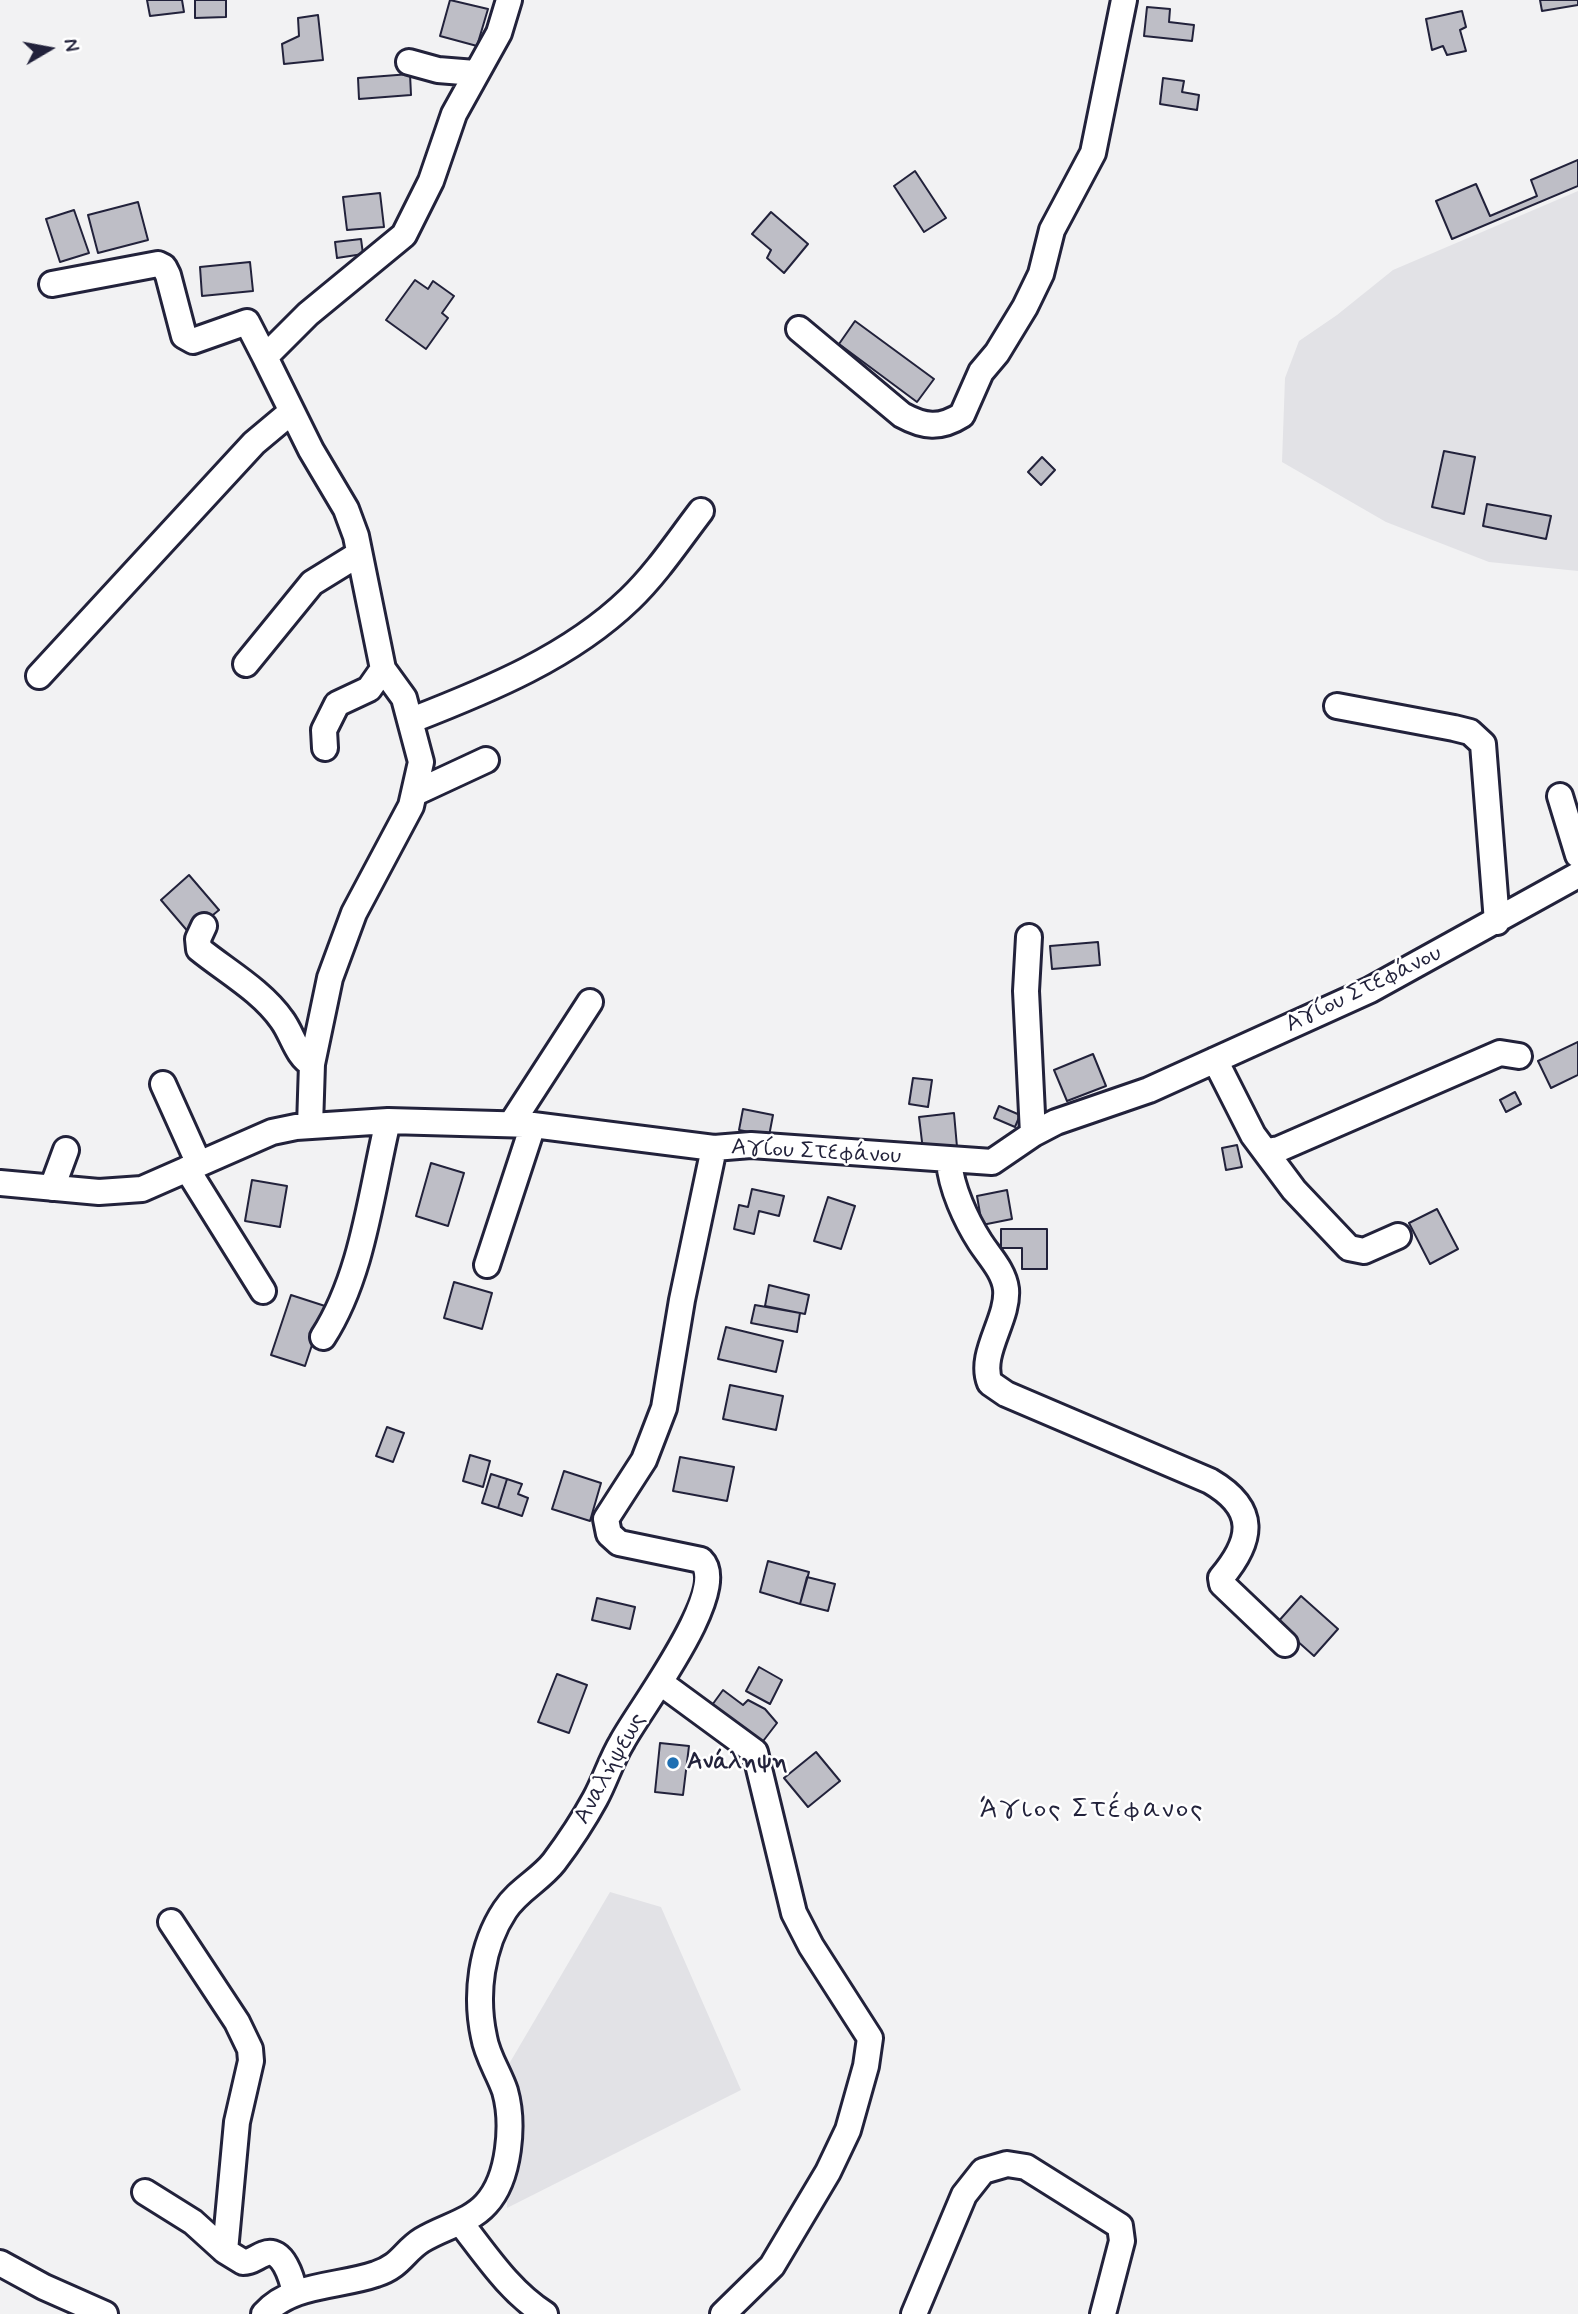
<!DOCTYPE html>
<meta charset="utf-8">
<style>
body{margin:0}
#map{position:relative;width:1578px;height:2314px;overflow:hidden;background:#f2f2f3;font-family:Mynerve,sans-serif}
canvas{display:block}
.north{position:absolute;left:14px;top:14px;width:70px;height:70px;-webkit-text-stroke:5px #fff;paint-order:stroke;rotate:80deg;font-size:19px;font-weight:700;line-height:28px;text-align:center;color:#22223b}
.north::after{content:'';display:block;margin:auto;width:24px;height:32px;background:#22223b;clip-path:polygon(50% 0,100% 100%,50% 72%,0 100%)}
</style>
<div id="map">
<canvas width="1578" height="2314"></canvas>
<div class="north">N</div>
</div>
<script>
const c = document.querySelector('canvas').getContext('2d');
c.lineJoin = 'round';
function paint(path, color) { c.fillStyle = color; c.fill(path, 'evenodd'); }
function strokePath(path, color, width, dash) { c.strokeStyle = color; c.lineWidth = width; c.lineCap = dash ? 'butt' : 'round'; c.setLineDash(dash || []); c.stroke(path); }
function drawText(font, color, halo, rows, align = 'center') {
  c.font = font + ' Mynerve,sans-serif'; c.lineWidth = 5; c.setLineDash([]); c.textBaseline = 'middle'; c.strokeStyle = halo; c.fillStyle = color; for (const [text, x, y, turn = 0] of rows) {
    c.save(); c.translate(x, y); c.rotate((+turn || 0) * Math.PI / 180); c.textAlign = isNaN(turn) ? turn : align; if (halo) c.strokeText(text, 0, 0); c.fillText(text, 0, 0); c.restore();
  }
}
paint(new Path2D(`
 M 1578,191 L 1578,571 L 1489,562 L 1386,522 L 1282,462 L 1285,378 L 1299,341 L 1337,315 L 1393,270 Z
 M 610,1892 L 661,1907 L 741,2090 L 507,2208 L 509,2064 Z`), '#e2e2e6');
const building = new Path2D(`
 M 147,0 L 182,0 L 184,12 L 150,16 Z
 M 195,0 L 226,0 L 226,17 L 195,18 Z
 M 450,0 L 488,9 L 477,46 L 440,36 Z
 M 1540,0 L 1578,0 L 1578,5 L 1542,11 Z
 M 1147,7 L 1170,9 L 1169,22 L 1194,25 L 1192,41 L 1144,36 Z
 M 1462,11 L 1466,27 L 1460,30 L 1466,51 L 1447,55 L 1443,46 L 1432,50 L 1426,19 Z
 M 318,15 L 323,60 L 284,64 L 282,44 L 299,36 L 298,18 Z
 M 410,74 L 411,95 L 359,99 L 358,78 Z
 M 1163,78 L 1184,81 L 1182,92 L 1199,95 L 1197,110 L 1160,104 Z
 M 1578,160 L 1578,186 L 1452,239 L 1436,201 L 1476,184 L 1490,216 L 1537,196 L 1531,180 Z
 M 915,171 L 946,218 L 924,232 L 894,186 Z
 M 380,193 L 384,227 L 347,230 L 343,197 Z
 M 138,202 L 148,240 L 98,253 L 88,215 Z
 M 74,210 L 89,253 L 60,262 L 46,219 Z
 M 771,212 L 808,244 L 784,273 L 767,258 L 771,250 L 752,234 Z
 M 361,239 L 363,254 L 337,258 L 335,242 Z
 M 250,262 L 253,291 L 202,296 L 200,267 Z
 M 415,280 L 428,289 L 433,281 L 454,296 L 442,313 L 448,318 L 426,349 L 386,320 Z
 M 855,321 L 934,379 L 917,402 L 839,344 Z
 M 1444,451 L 1475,457 L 1464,514 L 1432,507 Z
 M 1042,457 L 1055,470 L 1041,485 L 1028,472 Z
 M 1487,504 L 1551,516 L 1546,539 L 1483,526 Z
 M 189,875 L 219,910 L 190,934 L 161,900 Z
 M 1098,942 L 1100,965 L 1052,969 L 1050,946 Z
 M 1578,1042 L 1578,1075 L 1551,1088 L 1538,1061 Z
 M 1093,1054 L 1106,1086 L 1067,1101 L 1054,1070 Z
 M 913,1078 L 932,1080 L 928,1107 L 909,1104 Z
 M 1515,1092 L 1521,1104 L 1506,1112 L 1500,1100 Z
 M 999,1106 L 1020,1115 L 1015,1127 L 994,1118 Z
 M 743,1109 L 773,1115 L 769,1136 L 739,1130 Z
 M 954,1113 L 957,1147 L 923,1150 L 919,1117 Z
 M 1237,1145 L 1242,1167 L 1226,1170 L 1222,1148 Z
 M 431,1163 L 464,1173 L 448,1226 L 416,1216 Z
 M 252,1180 L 287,1186 L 280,1227 L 245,1221 Z
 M 752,1189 L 784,1196 L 779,1216 L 759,1211 L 754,1234 L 734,1229 L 739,1205 L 748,1207 Z
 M 1007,1190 L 1012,1219 L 982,1225 L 977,1196 Z
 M 828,1197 L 855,1206 L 841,1249 L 814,1241 Z
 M 1437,1209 L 1458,1249 L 1430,1264 L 1409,1223 Z
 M 1001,1229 L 1047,1229 L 1047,1269 L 1022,1269 L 1022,1248 L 1001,1248 Z
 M 454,1282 L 492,1293 L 482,1329 L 444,1318 Z
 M 769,1285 L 809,1295 L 805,1314 L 765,1306 Z
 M 291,1295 L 325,1306 L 305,1366 L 271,1355 Z
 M 755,1305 L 800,1313 L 797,1332 L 751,1323 Z
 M 726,1327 L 783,1341 L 776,1372 L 718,1359 Z
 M 730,1385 L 783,1396 L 776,1430 L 723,1419 Z
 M 387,1427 L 404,1433 L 393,1462 L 376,1456 Z
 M 470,1455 L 490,1461 L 483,1487 L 463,1481 Z
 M 680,1457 L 734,1467 L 727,1501 L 673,1491 Z
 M 564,1471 L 601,1483 L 590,1521 L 552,1509 Z
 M 491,1474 L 507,1479 L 498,1508 L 482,1503 Z
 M 507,1479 L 522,1484 L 518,1494 L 528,1498 L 522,1516 L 498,1508 Z
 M 768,1561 L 809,1572 L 800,1604 L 760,1592 Z
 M 807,1577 L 835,1584 L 828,1611 L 800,1604 Z
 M 1301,1596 L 1338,1629 L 1314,1656 L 1277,1623 Z
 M 597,1598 L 635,1607 L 630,1629 L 592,1620 Z
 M 759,1667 L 782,1680 L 770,1704 L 746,1691 Z
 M 557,1674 L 587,1685 L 569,1733 L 538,1722 Z
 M 723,1690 L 743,1705 L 748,1700 L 765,1709 L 777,1723 L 757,1749 L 707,1712 Z
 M 660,1743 L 689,1746 L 683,1795 L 655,1792 Z
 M 816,1752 L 840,1781 L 808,1807 L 784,1778 Z`);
paint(building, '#bebec6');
strokePath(building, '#22223b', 2);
const street = new Path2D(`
 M 409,62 L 438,70 L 475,73
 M 52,284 L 158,264 L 164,267 L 168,275 L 184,336 L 193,341 L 247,322 L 265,357
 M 799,329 L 902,415 C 924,427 940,429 962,415 L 981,372 L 997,353 L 1025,307 L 1041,274 L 1052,230 L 1093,153 L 1124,0
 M 246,664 L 312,583 L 359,554
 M 39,676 L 254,443 L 291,412
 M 1337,706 L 1454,728 L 1470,732 L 1483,744 L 1497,922
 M 412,720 C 489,690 570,657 630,599 C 657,573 678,541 701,511
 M 325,748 L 324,730 L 337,704 L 369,689 L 383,669
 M 415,793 L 486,760
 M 1560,796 L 1578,855
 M 204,926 L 198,939 L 199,949 C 226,971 262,991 282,1020 C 292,1033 297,1057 312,1064
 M 1029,937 L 1026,991 L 1033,1134
 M 1215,1060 L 1253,1135 L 1294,1190 L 1349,1248 L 1364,1251 L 1398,1236
 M 163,1084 L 199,1164
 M 511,1124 L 590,1002
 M 310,1126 L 312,1064 L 330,978 L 354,913 L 411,806 L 421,762 L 404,698 L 383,669 L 356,536 L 346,509 L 311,450 L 265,357 L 308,314 L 404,235 L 431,181 L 454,114 L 499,33 L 509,0
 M 1267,1151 L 1279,1149 L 1500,1053 L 1519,1056
 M 949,1161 C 951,1188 966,1220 980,1242 C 989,1256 1004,1271 1006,1289 C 1009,1319 978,1354 990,1383 L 1006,1394 L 1210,1481 C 1258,1509 1253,1540 1221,1578 L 1222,1584 L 1285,1644
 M 187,1169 L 263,1291
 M 0,1183 L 99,1192 L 142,1189 L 272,1132 L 296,1127 L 388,1121 L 533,1125 L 714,1148 L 751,1145 L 992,1162 L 1033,1134 L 1056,1122 L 1149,1090 L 1370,990 L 1578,875
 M 52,1188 L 66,1150
 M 487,1265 L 533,1125
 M 323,1337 C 363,1275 371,1192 388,1121
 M 661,1683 L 755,1752 L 794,1913 L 811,1946 L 870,2038 L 866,2066 L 848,2130 L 828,2172 L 772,2266 L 723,2314
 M 171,1922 L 237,2022 L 250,2049 L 251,2061 L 237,2122 L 225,2251 L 243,2262 C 252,2262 256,2257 264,2254 C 283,2246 292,2279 295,2293
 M 145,2192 L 193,2222 L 225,2251
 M 460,2222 C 486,2255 509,2291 545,2314
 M 0,2263 L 44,2287 L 105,2314
 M 264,2314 C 292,2283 339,2287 376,2274 C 401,2266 404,2251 422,2240 C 443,2227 470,2222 486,2204 C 510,2178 514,2123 505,2091 C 499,2073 487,2056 484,2037 C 475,1995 481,1946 505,1910 C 518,1890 540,1880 554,1862 C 569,1842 583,1821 595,1799 C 605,1781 611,1760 622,1742 C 638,1711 732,1590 701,1560 L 619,1543 L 609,1534 L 606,1519 L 644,1460 L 664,1408 L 682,1300 L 714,1148
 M 914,2314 L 964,2195 L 983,2171 L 1007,2164 L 1026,2167 L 1120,2226 L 1122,2241 L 1103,2314`);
strokePath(street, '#22223b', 30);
strokePath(street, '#fff', 24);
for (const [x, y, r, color] of [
 [673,1763,7,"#1f6fb2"]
]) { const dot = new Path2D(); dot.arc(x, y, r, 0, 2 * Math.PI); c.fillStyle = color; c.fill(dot); strokePath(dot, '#fff', 2.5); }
drawText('24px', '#22223b', '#fff', [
 ["Αγίου Στεφάνου",1364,990,-26],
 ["Αγίου Στεφάνου",816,1153,3],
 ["Αναλήψεως",611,1769,-61]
]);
drawText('bold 24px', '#22223b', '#fff', [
 ["Ανάληψη",687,1763]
], 'left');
c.letterSpacing = '2px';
drawText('28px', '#22223b', '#fff', [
 ["Άγιος Στέφανος",1092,1811]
]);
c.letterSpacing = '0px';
</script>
